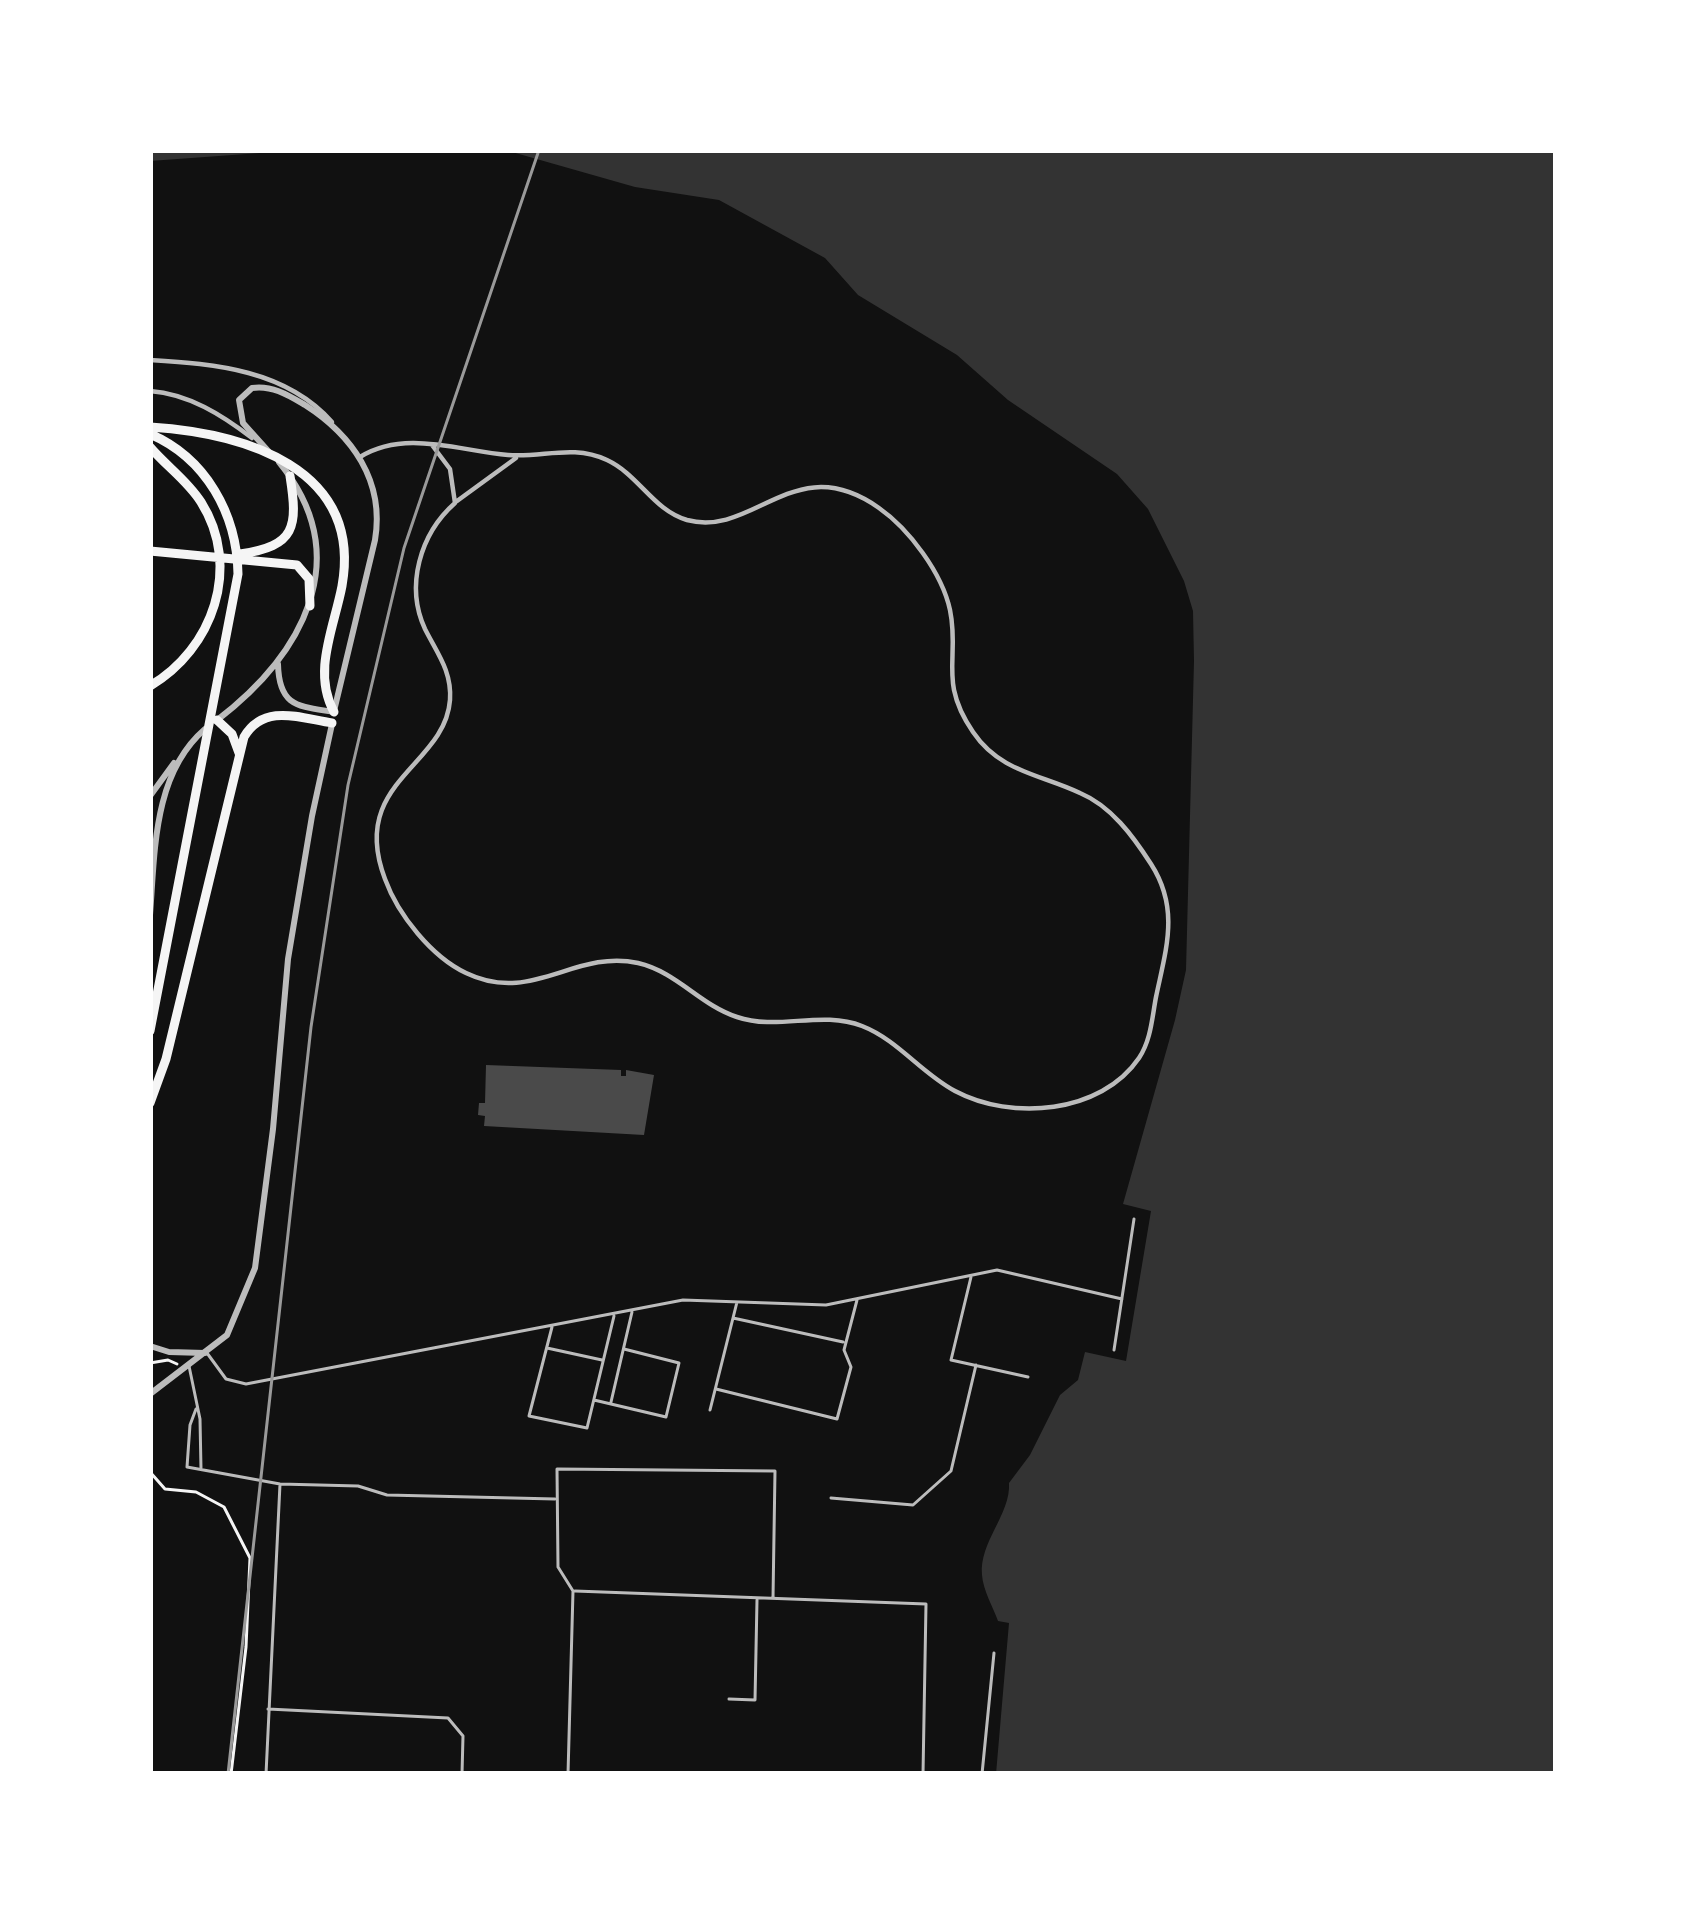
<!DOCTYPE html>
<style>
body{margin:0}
#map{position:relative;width:1706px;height:1924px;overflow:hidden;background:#111;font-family:Ubuntu,sans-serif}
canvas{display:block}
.frame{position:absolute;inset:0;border:153px solid #fff;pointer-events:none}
</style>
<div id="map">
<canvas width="1706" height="1924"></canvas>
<div class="frame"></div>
</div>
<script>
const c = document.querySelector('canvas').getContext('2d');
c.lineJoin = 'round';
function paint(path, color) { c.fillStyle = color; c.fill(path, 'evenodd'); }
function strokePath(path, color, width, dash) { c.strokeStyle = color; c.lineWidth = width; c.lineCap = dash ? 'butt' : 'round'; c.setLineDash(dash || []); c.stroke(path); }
paint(new Path2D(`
 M 150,150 L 301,150 L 150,161 Z
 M 505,150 L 1556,150 L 1556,1774 L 996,1774 L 1009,1623 L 998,1621 C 993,1607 983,1590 982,1575 C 979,1542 1011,1514 1009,1483 L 1030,1455 L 1060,1395 L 1078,1380 L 1085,1352 L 1126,1361 L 1151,1211 L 1123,1204 L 1175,1020 L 1186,970 L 1194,661 L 1193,611 L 1184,581 L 1148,509 L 1117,474 L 1008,400 L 957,355 L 858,295 L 825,258 L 719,200 L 635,187 Z`), '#333');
paint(new Path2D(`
 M 486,1065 L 621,1070 L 621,1076 L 626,1076 L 626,1070 L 654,1075 L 644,1135 L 484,1126 L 485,1116 L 478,1115 L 479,1103 L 485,1103 Z`), '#4a4a4a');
strokePath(new Path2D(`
 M 150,1363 L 168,1360 L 177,1364
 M 150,1472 L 165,1489 L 196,1492 L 224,1507 L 250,1558 L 246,1647 L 231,1774`), '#f5f5f5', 3);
strokePath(new Path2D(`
 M 971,1277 L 951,1360 L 1028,1377
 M 733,1318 L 843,1342
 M 552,1327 L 529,1416 L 587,1428 L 614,1316
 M 547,1348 L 602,1360
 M 1114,1350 L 1134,1219
 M 207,1353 L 226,1379 L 246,1384 L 683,1300 L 826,1305 L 997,1270 L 1122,1299
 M 189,1366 L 200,1419 L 201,1469
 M 716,1389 L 837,1419 L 851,1367 L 844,1350 L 857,1300
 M 594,1400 L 666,1417 L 679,1363 L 624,1349
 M 611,1402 L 632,1312
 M 196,1409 L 190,1425 L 187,1467 L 280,1484 L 358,1486 L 387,1495 L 555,1499
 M 710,1410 L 737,1302
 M 831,1498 L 913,1505 L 951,1471 L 976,1365
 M 575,1591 L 926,1604 L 923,1774
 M 729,1699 L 755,1700 L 757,1600
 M 268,1709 L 448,1718 L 463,1736 L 462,1774
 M 266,1774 L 280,1484
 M 568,1774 L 573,1591 L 558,1567 L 557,1469 L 775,1471 L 773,1598
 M 982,1774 L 994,1653`), '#bcbcbc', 3);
strokePath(new Path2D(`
 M 150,360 C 216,364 286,370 332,422
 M 150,391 C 189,394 222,415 252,438
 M 360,457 C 405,429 459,451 508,455 C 543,458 572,444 607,460 C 639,475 653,510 687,520 C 755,538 794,448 879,508 C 909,529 942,573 950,610 C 960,658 938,681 973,732 C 1000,772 1040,774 1080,793 C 1111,806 1133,836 1151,864 C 1180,909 1166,949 1156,997 C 1152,1018 1151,1040 1139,1058 C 1101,1114 1011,1121 955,1091 C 921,1073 898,1040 862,1026 C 821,1010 778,1031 737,1017 C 700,1005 677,972 638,963 C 574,949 532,1005 466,973 C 432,957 398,915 385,879 C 348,782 445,767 450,700 C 452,671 437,653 425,629 C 405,586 420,534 455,503 L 450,469 L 432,445
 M 457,501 L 516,458`), '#bcbcbc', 4.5);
strokePath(new Path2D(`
 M 270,453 L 243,423 L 239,400 L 252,388 C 272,385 288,395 305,405 C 352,435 385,481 375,540 L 334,711
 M 278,664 C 279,707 298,706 334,712
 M 216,721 C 301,656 358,559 279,462
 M 150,796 L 174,763
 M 150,915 C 155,851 153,774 205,729
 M 150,1346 L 169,1352 L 205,1353
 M 150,1394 L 227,1335 L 255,1268 L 273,1129 L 288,959 L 312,816 L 332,724`), '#bcbcbc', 6);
strokePath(new Path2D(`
 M 150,427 C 243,433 363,467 342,586 C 334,628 312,672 334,712
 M 150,434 C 206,458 237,514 238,574 L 150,1031
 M 150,447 C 166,466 187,480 201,502 C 242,567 213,649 150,686
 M 150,551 L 297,565 L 309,579 L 310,606
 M 240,554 C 296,546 298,527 290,476
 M 217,720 L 232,734 L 239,753
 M 150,1103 L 166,1059 L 244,737 C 264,703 300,718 332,723`), '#f5f5f5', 9);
strokePath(new Path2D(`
 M 228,1774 L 311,1027 L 348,785 L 404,548 L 539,150`), '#9a9a9a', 3);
</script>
